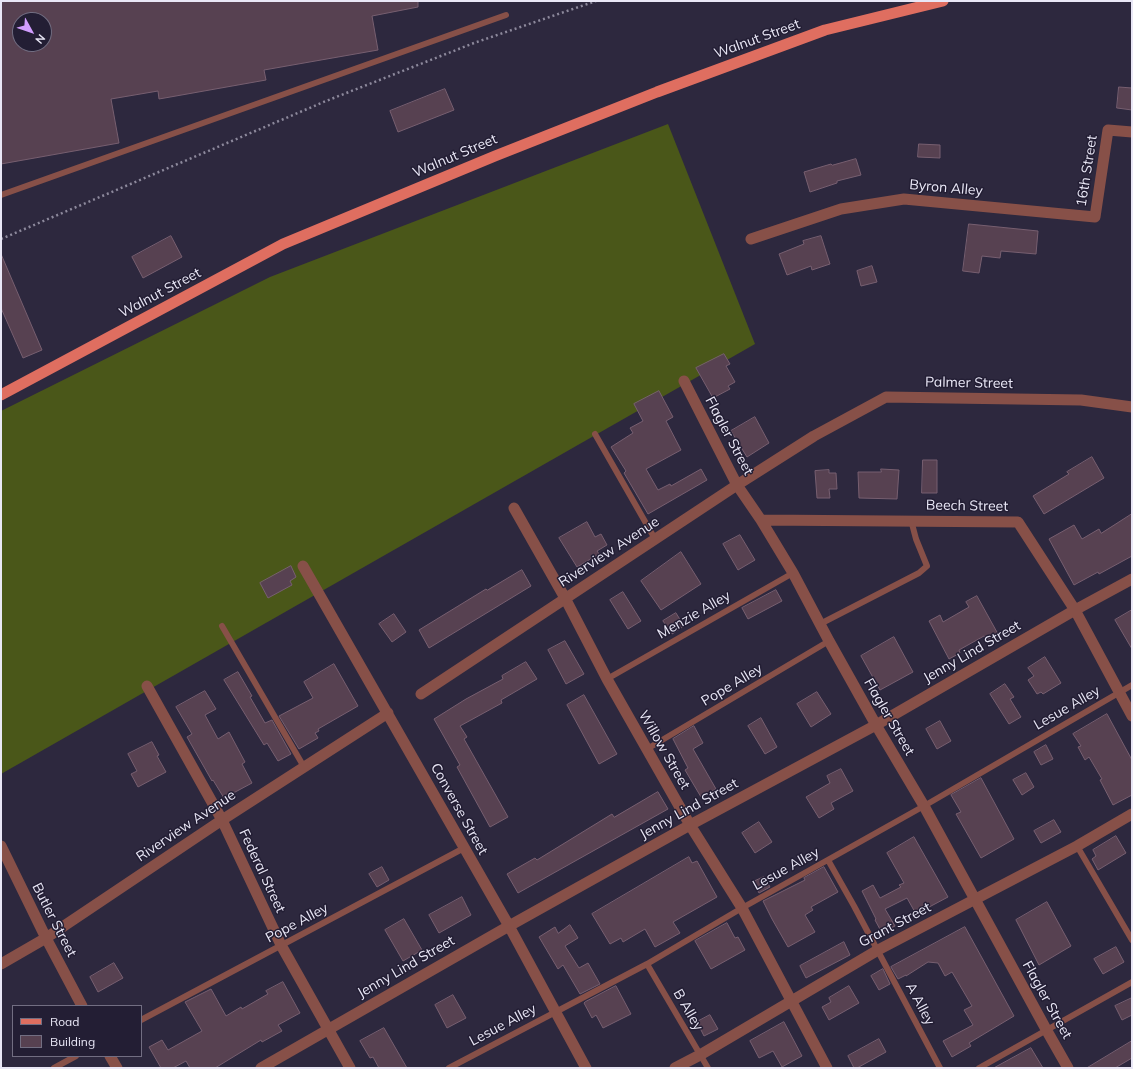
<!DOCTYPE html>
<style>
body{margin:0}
#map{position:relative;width:1133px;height:1069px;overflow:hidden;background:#2d283e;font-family:Mulish,sans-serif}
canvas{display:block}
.frame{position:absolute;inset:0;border:2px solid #e9e7f6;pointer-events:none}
.legend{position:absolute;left:12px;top:1005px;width:130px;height:52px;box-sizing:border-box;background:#231e34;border:1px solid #726e82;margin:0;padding:5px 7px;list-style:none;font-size:12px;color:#e9e7f6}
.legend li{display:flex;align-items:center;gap:8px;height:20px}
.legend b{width:20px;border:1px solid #726e82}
.north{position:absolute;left:12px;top:12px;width:40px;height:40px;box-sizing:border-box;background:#231e34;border:1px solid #726e82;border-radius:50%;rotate:130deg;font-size:11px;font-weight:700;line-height:16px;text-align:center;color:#e9e7f6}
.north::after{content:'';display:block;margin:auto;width:14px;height:18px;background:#d19dfe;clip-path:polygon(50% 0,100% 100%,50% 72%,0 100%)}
</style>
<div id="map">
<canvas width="1133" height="1069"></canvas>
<div class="frame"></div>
<ul class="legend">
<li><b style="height:5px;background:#df6e60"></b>Road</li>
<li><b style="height:11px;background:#574151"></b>Building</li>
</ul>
<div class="north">N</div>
</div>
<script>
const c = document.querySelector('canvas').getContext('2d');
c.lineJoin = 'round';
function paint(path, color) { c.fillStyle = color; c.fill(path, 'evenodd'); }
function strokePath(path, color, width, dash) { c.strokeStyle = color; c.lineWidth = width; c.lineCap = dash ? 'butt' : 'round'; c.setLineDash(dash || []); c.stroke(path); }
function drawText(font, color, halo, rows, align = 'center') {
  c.font = font + ' Mulish,sans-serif'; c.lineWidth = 3; c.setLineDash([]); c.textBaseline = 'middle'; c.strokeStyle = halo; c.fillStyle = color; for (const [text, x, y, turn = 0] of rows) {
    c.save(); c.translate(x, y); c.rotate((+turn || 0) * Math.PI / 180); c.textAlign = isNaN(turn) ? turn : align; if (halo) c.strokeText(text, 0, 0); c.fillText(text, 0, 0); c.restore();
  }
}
paint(new Path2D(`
 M 668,124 L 755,344 L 1,774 L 1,411 L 270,277 Z`), '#4a5719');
const building = new Path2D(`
 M 1,1 L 418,1 L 418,7 L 372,16 L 378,50 L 264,70 L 266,80 L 159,99 L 158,91 L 111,99 L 119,143 L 1,164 ZM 20,20 L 44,20 L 44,44 L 20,44 Z
 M 1119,87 L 1132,88 L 1132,110 L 1117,108 Z
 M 445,89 L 454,110 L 398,132 L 390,111 Z
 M 919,144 L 940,145 L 940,158 L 918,157 Z
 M 856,159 L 861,175 L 837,181 L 837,183 L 810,192 L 804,172 L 831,164 L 832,165 Z
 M 969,224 L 1038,231 L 1036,254 L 1001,251 L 1000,258 L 982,256 L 979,273 L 963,271 Z
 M 171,236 L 182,257 L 143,278 L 132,257 Z
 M 821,236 L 830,264 L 812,270 L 811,266 L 787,275 L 779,254 L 804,244 L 803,241 Z
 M 1,254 L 42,350 L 23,358 L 1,308 Z
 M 872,266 L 877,282 L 861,286 L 857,271 Z
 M 724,354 L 730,364 L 726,366 L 735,382 L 728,386 L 730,389 L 713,398 L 696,368 Z
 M 659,391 L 673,417 L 666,421 L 681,450 L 646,469 L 658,490 L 670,484 L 671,486 L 701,469 L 707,480 L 648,514 L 624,473 L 626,471 L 611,447 L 633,433 L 630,428 L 643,421 L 634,404 Z
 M 755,417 L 769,443 L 747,457 L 731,431 Z
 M 1092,457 L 1104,478 L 1044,514 L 1033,496 L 1069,474 L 1067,472 Z
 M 923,460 L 937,460 L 937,493 L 922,493 Z
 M 881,469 L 899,470 L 897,499 L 859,498 L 858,472 L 881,472 Z
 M 829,470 L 829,473 L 836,473 L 837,489 L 829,489 L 830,498 L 817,498 L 815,471 Z
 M 1132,514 L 1132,556 L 1099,574 L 1098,572 L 1074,585 L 1049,539 L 1074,525 L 1082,539 L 1099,529 L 1101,533 Z
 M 587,522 L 595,537 L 601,534 L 607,545 L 597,551 L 599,554 L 577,567 L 559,538 Z
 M 740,535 L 755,560 L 738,570 L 723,544 Z
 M 681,552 L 701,584 L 661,610 L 641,581 Z
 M 291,566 L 296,577 L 290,581 L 292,585 L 268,598 L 260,583 Z
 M 522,570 L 531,586 L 429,648 L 419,630 L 486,589 L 487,590 Z
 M 776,590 L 782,601 L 748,619 L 742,608 Z
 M 623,592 L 641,621 L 628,629 L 610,600 Z
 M 977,596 L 998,634 L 987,640 L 984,636 L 959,650 L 960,653 L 949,659 L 929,621 L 940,615 L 943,622 L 969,607 L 966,602 Z
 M 1132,610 L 1132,649 L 1115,620 Z
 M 676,613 L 684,626 L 672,634 L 663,621 Z
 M 394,614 L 406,632 L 392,642 L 379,624 Z
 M 894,637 L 913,672 L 880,690 L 861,656 Z
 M 565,641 L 584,674 L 566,684 L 548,650 Z
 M 1045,657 L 1061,683 L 1043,694 L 1041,692 L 1037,694 L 1028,680 L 1034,676 L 1028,668 Z
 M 526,662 L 537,679 L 501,700 L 502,703 L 460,726 L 467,737 L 464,739 L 508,817 L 490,827 L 457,767 L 460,765 L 434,719 L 466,699 L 503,679 L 502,676 Z
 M 334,664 L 358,706 L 318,729 L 319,731 L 315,733 L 318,738 L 299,749 L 279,716 L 313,698 L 304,682 Z
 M 238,672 L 252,696 L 250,697 L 265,723 L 272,720 L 291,754 L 278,761 L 267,743 L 264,745 L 224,680 Z
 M 1005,684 L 1014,697 L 1010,699 L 1021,717 L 1009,724 L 990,694 Z
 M 205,691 L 216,709 L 205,715 L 218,739 L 229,732 L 245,762 L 242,764 L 252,783 L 224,798 L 213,780 L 212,781 L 187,737 L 192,734 L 176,707 Z
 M 817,692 L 831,714 L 811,727 L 797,704 Z
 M 584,695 L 617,754 L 599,764 L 567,705 Z
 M 1107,714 L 1132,760 L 1132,795 L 1113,805 L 1100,780 L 1102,779 L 1089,757 L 1085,760 L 1078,747 L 1081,746 L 1073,734 Z
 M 761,718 L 777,747 L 765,754 L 748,726 Z
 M 940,721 L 951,741 L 937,749 L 926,729 Z
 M 694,726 L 703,743 L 693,749 L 716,789 L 701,797 L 685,770 L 688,768 L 673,739 Z
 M 152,742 L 159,755 L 157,756 L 166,772 L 138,787 L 131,774 L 137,771 L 128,754 Z
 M 1046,745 L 1053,759 L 1041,765 L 1034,752 Z
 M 841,769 L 853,791 L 831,803 L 834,809 L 819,818 L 806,797 L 830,783 L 827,776 Z
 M 1026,773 L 1034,787 L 1022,795 L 1013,780 Z
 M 981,778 L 1014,839 L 981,858 L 956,814 L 961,812 L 951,795 Z
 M 658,792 L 668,809 L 518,893 L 507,874 L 535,858 L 537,860 L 612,814 L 614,817 Z
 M 1054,820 L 1061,832 L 1041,843 L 1034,831 Z
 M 759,822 L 772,842 L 755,853 L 742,833 Z
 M 1116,836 L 1126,853 L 1098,870 L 1092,859 L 1096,856 L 1093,850 Z
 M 914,837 L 948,897 L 916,914 L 907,898 L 885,909 L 895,926 L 882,933 L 875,920 L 876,919 L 862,891 L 873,885 L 880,898 L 901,887 L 899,885 L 904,883 L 887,853 Z
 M 689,857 L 692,863 L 697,861 L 717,897 L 673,922 L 680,933 L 655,947 L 645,929 L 623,942 L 621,938 L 610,944 L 592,914 Z
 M 382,867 L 389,880 L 377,887 L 369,874 Z
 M 824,867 L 838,892 L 811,907 L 813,910 L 805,915 L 815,932 L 788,947 L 772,919 L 763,901 L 805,880 L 804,878 Z
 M 764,877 L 770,887 L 759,893 L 753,882 Z
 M 462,897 L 471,915 L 439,933 L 429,915 Z
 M 1047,902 L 1071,946 L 1039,965 L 1016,920 Z
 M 404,919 L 422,950 L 403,961 L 385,930 Z
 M 727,923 L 735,938 L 738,937 L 745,950 L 711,969 L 695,941 Z
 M 570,925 L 578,938 L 565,946 L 579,968 L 588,963 L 600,984 L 580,994 L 563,965 L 558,969 L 539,937 L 555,927 L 558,933 Z
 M 965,927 L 1014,1016 L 969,1043 L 971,1046 L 952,1057 L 943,1041 L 973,1025 L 964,1010 L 972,1006 L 952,972 L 945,976 L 938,963 L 928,962 L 906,976 L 906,975 L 898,979 L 891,967 Z
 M 844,942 L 850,955 L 806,978 L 800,966 Z
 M 1116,947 L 1124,962 L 1103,974 L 1094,959 Z
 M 114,963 L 123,978 L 98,992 L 90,977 Z
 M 883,969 L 890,984 L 879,990 L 871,976 Z
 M 283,982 L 300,1013 L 278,1025 L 282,1031 L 262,1042 L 261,1040 L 215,1068 L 190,1068 L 186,1061 L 173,1068 L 161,1068 L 149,1047 L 162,1040 L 168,1050 L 202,1031 L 185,1002 L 211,989 L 226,1016 L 241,1007 L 242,1009 L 268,994 L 266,991 Z
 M 616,986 L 631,1014 L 603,1028 L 596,1015 L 592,1018 L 584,1003 L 585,1002 Z
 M 849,986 L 859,1003 L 829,1020 L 822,1007 L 831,1002 L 829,998 Z
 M 453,995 L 466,1018 L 447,1028 L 435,1005 Z
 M 1132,998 L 1132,1015 L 1122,1020 L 1115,1006 Z
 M 710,1015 L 718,1029 L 704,1036 L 697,1022 Z
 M 784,1022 L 802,1056 L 782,1067 L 773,1051 L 759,1058 L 750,1041 Z
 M 384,1028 L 407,1068 L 379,1068 L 373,1057 L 370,1058 L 360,1041 Z
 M 879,1039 L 886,1052 L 857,1068 L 854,1068 L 848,1056 Z
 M 1132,1041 L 1132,1058 L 1115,1068 L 1087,1068 Z
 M 1031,1048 L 1043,1068 L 994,1068 Z`);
paint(building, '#574151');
strokePath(building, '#775f70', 1);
strokePath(new Path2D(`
 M 1,239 L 326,101 L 474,43 L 596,1`), '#8d899c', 2.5, [2, 3]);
strokePath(new Path2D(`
 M 1,195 L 506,15
 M 595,434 L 655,539
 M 820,624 L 919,573 L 927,566 L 916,539 L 911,520
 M 222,626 L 304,767
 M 607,679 L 793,573
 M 647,749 L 829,641
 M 1077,846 L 1132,940
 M 828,860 L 854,906 L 940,1068
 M 647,964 L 708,1068
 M 141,1020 L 464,848
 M 54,1068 L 76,1056
 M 449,1068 L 647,964 L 742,908 L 924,806 L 1132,685
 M 979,1068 L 1132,982`), '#875048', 6);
strokePath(new Path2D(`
 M 751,239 L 841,209 L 904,199 L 1095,217 L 1108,130 L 1132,132
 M 684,381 L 737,485 L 761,520 L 793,573 L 829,641 L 876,725 L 924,806 L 1047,1031 L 1068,1068
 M 514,508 L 565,598 L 607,679 L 690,825 L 742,908 L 827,1068
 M 761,520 L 1018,522 L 1075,610 L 1132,716
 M 303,566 L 509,926 L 586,1068
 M 147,686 L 222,820 L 281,945 L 350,1068
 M 421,694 L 737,485 L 814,436 L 886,397 L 1081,400 L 1132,407
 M 1,846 L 46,938 L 82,1006
 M 1,964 L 46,938 L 222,820 L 388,713
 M 110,1056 L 117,1068
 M 261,1068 L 509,926 L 690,825 L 876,725 L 1075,610 L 1132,579
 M 675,1068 L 700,1055 L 878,950 L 1077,846 L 1132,814`), '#875048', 11);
strokePath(new Path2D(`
 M 1,395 L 283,244 L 495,156 L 657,92 L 825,30 L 943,1`), '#df6e60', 11);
drawText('14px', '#e9e7f6', '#231e34', [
 ["Walnut Street",757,39,-20],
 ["Walnut Street",455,156,-23],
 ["16th Street",1087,171,-81],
 ["Byron Alley",946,188,5],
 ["Walnut Street",160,293,-28],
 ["Palmer Street",969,383,1],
 ["Flagler Street",729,436,62],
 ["Beech Street",967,506,1],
 ["Riverview Avenue",609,552,-33],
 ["Menzie Alley",694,615,-30],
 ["Jenny Lind Street",972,652,-30],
 ["Pope Alley",732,685,-31],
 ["Lesue Alley",1067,708,-30],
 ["Flagler Street",889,717,60],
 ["Willow Street",664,750,60],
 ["Converse Street",459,809,61],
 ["Jenny Lind Street",689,809,-29],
 ["Riverview Avenue",186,826,-34],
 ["Lesue Alley",786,869,-29],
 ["Federal Street",262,871,65],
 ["Butler Street",54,920,63],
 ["Pope Alley",297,923,-28],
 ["Grant Street",895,925,-28],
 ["Jenny Lind Street",406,967,-30],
 ["Flagler Street",1047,1000,61],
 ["A Alley",920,1004,62],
 ["B Alley",688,1010,60],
 ["Lesue Alley",503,1025,-28]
]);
</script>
